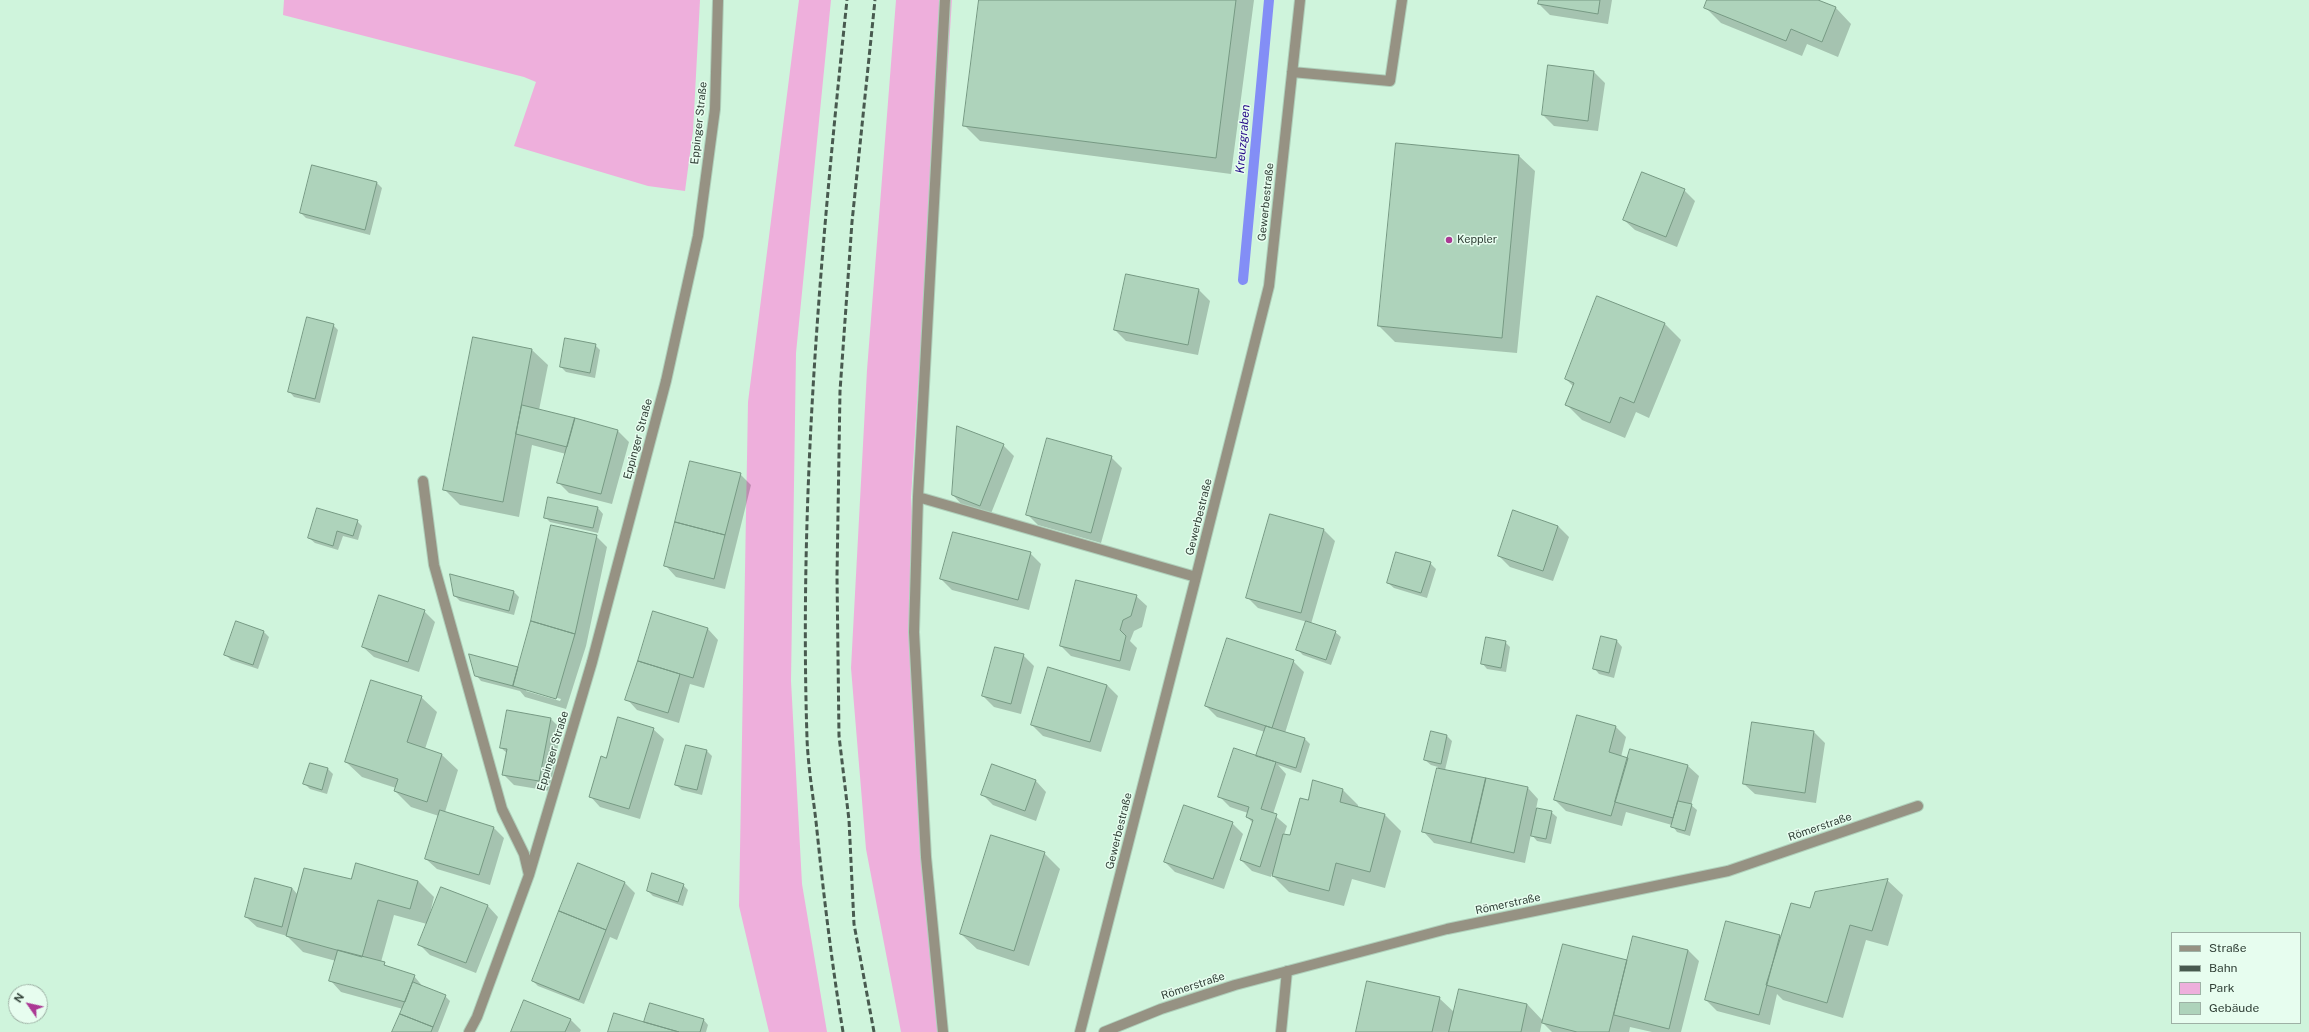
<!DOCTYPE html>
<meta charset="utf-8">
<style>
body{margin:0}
#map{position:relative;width:2309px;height:1032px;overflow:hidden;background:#cff4dc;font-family:"Public Sans",sans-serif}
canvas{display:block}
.legend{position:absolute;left:2171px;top:932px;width:130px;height:92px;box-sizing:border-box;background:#e7fdef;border:1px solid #9eb1a5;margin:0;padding:5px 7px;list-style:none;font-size:12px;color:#314037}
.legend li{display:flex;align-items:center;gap:8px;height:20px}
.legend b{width:20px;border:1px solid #9eb1a5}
.north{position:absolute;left:8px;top:984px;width:40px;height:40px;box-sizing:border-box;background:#e7fdef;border:1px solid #9eb1a5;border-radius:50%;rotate:304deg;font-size:11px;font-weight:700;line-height:16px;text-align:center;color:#314037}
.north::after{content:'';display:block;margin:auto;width:14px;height:18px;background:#ab3994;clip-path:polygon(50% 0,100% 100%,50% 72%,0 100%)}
</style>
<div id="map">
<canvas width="2309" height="1032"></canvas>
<ul class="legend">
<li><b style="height:5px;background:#969283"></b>Straße</li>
<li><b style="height:5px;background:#485a4f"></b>Bahn</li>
<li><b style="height:11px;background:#eeafdc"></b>Park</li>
<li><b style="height:11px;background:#aed3bb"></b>Gebäude</li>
</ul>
<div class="north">N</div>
</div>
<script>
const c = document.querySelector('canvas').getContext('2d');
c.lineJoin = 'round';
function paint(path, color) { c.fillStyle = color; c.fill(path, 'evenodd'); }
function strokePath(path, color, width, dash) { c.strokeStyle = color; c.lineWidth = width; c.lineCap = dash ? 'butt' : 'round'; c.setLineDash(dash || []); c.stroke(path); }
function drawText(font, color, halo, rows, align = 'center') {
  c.font = font + ' "Public Sans",sans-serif'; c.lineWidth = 3; c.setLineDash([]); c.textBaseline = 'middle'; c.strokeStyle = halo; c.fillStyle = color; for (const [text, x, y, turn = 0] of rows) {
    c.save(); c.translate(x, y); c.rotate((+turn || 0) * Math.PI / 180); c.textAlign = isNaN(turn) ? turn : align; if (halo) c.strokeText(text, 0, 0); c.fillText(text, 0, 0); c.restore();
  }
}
paint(new Path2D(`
 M 284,0 L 700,0 L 693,131 L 685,191 L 648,186 L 514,146 L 536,82 L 524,77 L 283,15 Z
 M 799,0 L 831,0 L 796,353 L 791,681 L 802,884 L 827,1032 L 769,1032 L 739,906 L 748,402 Z
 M 896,0 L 952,0 L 939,201 L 918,387 L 911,498 L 931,855 L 948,1032 L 901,1032 L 866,849 L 851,668 L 867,370 Z`), '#eeafdc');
paint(new Path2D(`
 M 980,0 L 1254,0 L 1231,174 L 980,141 L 964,125 Z
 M 1540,0 L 1612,0 L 1608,24 L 1550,15 L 1539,4 Z
 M 1708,0 L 1815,0 L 1836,8 L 1851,24 L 1838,57 L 1807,44 L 1802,56 L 1721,23 L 1705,7 Z
 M 1549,66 L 1594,72 L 1605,83 L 1598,131 L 1554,126 L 1543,115 Z
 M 1519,156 L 1535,171 L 1517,353 L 1395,342 L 1379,326 Z
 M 377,183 L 382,188 L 370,235 L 306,218 L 301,213 Z
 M 1684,190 L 1695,201 L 1677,247 L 1635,230 L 1624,220 Z
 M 1126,276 L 1199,290 L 1210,301 L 1198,355 L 1126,341 L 1115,330 Z
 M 1598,297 L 1665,324 L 1681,340 L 1649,418 L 1636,412 L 1625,438 L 1582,420 L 1566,404 L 1573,386 L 1566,379 Z
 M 333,325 L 338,330 L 320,403 L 294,397 L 289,391 Z
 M 473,338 L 532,350 L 548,365 L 539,410 L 618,431 L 629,442 L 612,504 L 569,493 L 558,482 L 566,454 L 532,445 L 519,517 L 460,505 L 444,489 Z
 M 595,345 L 600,350 L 595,378 L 566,372 L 561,367 Z
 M 1003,445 L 1014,456 L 990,516 L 963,506 L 953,495 Z
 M 1111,457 L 1122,468 L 1101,543 L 1038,525 L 1027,514 Z
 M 740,474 L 751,485 L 725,589 L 676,577 L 666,566 Z
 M 549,498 L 598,508 L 603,514 L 598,533 L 550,522 L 545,517 Z
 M 1270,515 L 1324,530 L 1335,541 L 1311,624 L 1335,632 L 1341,637 L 1331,665 L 1303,655 L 1298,650 L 1307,622 L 1258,608 L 1247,597 Z
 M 357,521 L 362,526 L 358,540 L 343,536 L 338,550 L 315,543 L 309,538 Z
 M 1558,526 L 1569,537 L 1553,581 L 1510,567 L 1499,556 Z
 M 596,536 L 607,547 L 586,646 L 566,709 L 525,697 L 520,691 L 481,681 L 476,675 L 471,656 L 519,669 ZM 526,689 L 561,699 L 560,701 L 526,691 Z
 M 1030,553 L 1041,564 L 1029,610 L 952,590 L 941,579 Z
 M 1430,563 L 1436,569 L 1427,598 L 1394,588 L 1388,583 Z
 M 451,575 L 514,592 L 519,597 L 514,615 L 460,601 L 455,596 Z
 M 1136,596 L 1147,606 L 1142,627 L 1134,631 L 1130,641 L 1137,648 L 1130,671 L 1071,656 L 1061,646 Z
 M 424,611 L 435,622 L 419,672 L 374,657 L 363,647 Z
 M 654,613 L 708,629 L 718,640 L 704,688 L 690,684 L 679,723 L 637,710 L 627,699 Z
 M 264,632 L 269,637 L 258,669 L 231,660 L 226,655 Z
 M 1602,638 L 1617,641 L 1622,647 L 1614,678 L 1599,674 L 1594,668 Z
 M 1505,642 L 1510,647 L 1506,672 L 1487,669 L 1482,663 Z
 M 1023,655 L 1034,666 L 1021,714 L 994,707 L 983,696 Z
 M 1293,661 L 1304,672 L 1285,733 L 1305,739 L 1310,744 L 1301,773 L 1278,765 L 1286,774 L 1273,814 L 1287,826 L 1284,835 L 1291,837 L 1309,802 L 1343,790 L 1358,805 L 1358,808 L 1385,815 L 1401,831 L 1385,888 L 1352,879 L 1344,906 L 1289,892 L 1271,874 L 1271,877 L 1252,871 L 1241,860 L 1253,823 L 1247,817 L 1248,813 L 1230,807 L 1219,796 L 1260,758 L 1265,732 L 1217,717 L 1206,706 Z
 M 1049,669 L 1107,685 L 1118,696 L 1101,752 L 1043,736 L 1032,725 Z
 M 421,697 L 437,712 L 425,749 L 442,755 L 458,770 L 445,812 L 493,827 L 504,838 L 490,885 L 437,869 L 426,859 L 439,816 L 411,807 L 395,791 L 396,788 L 362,777 L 346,762 Z
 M 551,719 L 561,729 L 550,791 L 514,785 L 503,774 L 507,753 L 501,748 Z
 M 1615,726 L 1626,737 L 1621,757 L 1688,766 L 1699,776 L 1691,805 L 1697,810 L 1690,836 L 1677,832 L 1672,825 L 1626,812 L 1622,826 L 1566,811 L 1555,800 Z
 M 653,729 L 664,739 L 640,819 L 600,807 L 590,796 L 606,759 Z
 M 1814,732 L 1825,743 L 1816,803 L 1755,794 L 1744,784 Z
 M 1447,736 L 1452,741 L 1445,770 L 1528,788 L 1538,799 L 1536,809 L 1551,812 L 1557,817 L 1551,844 L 1537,841 L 1531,834 L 1525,863 L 1434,843 L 1424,832 L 1438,767 L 1431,765 L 1425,760 Z
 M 707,751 L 712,756 L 702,795 L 682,790 L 676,785 Z
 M 310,764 L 328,769 L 333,774 L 327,794 L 310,789 L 304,783 Z
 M 1036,781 L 1046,792 L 1036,821 L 993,805 L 983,795 Z
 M 1232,823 L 1243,834 L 1224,889 L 1175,872 L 1165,862 Z
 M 1044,853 L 1060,869 L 1029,966 L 977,949 L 961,934 Z
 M 1887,880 L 1903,895 L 1888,946 L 1866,940 L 1843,1018 L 1783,1000 L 1777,994 L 1770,1025 L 1717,1011 L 1706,1000 L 1779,936 L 1781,938 L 1811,909 Z
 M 351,881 L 418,881 L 434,897 L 429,918 L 488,906 L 498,917 L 476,973 L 430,955 L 419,944 L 427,924 L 394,915 L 381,962 L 389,968 L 414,976 L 424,988 L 445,996 L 450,1001 L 438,1032 L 393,1032 L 403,1009 L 341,992 L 331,981 L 336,961 L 303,952 L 287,936 L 257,927 L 246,917 L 292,888 L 298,895 Z
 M 625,883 L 635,893 L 617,940 L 610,937 L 584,1004 L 538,986 L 533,981 Z
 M 683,885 L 688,890 L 683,906 L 653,896 L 648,891 Z
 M 1634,937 L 1688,950 L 1699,961 L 1681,1032 L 1652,1032 L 1630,1027 L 1629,1032 L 1552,1032 L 1542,1022 L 1540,1032 L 1357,1032 L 1439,998 L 1455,1013 L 1527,1004 L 1544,1022 L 1627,961 L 1628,962 Z
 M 570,1019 L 581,1030 L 580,1032 L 512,1032 Z
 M 703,1019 L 708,1025 L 706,1032 L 609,1032 L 647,1024 Z`), '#0003');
strokePath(new Path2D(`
 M 1243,280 L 1269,0`), '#838ef6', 10);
const building = new Path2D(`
 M 979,0 L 1236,0 L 1216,158 L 963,126 Z
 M 1539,0 L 1600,0 L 1598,14 L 1538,4 Z
 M 1707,0 L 1818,0 L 1836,7 L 1822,42 L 1791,29 L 1786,41 L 1704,8 Z
 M 1548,65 L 1594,71 L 1588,121 L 1542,115 Z
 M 1396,143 L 1519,155 L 1502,338 L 1378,326 Z
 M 312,165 L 377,182 L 365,230 L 300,213 Z
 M 1642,172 L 1685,189 L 1666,237 L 1623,220 Z
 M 1126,274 L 1199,289 L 1188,345 L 1114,330 Z
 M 1597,296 L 1665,323 L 1634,403 L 1620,397 L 1610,423 L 1565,405 L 1574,383 L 1565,379 Z
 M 307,317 L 334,324 L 315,399 L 288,392 Z
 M 473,337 L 532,349 L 503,502 L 443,490 Z
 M 565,338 L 596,344 L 590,373 L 560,367 Z
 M 522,405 L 575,418 L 567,447 L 516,434 Z
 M 575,418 L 618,430 L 601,494 L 557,483 Z
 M 957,426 L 1004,444 L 980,506 L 952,495 Z
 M 1047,438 L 1112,456 L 1091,533 L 1026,515 Z
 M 690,461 L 741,473 L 725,535 L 675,522 Z
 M 548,497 L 598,507 L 593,528 L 544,518 Z
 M 317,508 L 358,520 L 353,536 L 337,531 L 333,546 L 308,538 Z
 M 1513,510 L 1558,526 L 1543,571 L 1498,556 Z
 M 1270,514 L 1324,529 L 1301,613 L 1246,598 Z
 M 675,522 L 725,535 L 714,579 L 664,566 Z
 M 551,525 L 597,535 L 575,634 L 531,621 Z
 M 953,532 L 1031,552 L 1018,600 L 940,579 Z
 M 1396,552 L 1431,562 L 1421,593 L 1387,583 Z
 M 450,574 L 514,591 L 509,611 L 454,596 Z
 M 1076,580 L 1137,595 L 1131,616 L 1123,620 L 1120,630 L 1126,636 L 1120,661 L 1060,646 Z
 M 379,595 L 425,610 L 408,662 L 362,647 Z
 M 653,611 L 708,628 L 693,678 L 638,661 Z
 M 236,621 L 264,631 L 253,665 L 224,655 Z
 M 531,621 L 575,634 L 556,699 L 513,686 Z
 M 1306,621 L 1336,631 L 1326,660 L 1296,650 Z
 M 1601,636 L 1617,640 L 1609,673 L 1593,669 Z
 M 1486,637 L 1506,641 L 1501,668 L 1481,664 Z
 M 1227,638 L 1294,660 L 1272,728 L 1205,706 Z
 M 995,647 L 1024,654 L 1011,704 L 982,696 Z
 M 469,654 L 518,667 L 513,686 L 475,676 Z
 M 638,661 L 680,674 L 668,713 L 625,700 Z
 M 1048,667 L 1107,685 L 1090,742 L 1031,725 Z
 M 371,680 L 422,696 L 407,742 L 442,754 L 427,802 L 394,791 L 398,779 L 345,762 Z
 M 507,710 L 551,718 L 539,781 L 502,775 L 507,749 L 500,748 Z
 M 1577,715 L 1616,726 L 1609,752 L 1628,758 L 1611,816 L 1554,800 Z
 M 618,717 L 654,728 L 629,809 L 589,797 L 601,756 L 606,758 Z
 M 1752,722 L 1814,731 L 1805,793 L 1743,784 Z
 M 1266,726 L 1305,738 L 1296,768 L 1256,756 Z
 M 1431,731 L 1447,735 L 1441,764 L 1424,760 Z
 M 686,745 L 707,750 L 697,790 L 675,785 Z
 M 1234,748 L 1276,762 L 1261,809 L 1277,814 L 1260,867 L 1240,860 L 1253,820 L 1246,817 L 1249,807 L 1218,797 Z
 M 1630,749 L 1688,765 L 1673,818 L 1615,802 Z
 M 310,763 L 328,768 L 322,790 L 303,784 Z
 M 992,764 L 1036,780 L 1025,811 L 981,795 Z
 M 1437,768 L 1486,778 L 1471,843 L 1422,832 Z
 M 1486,778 L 1528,787 L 1514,853 L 1471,843 Z
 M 1313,780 L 1343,789 L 1340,802 L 1385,814 L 1370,872 L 1336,863 L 1329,891 L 1272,876 L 1283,834 L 1290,835 L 1300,798 L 1308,800 Z
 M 1678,801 L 1692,804 L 1685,831 L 1671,827 Z
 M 1184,805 L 1233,822 L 1213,879 L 1164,862 Z
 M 1537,808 L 1552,811 L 1546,839 L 1531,836 Z
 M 440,810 L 494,827 L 479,875 L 425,859 Z
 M 991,835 L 1045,852 L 1014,951 L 960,934 Z
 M 356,863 L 418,881 L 410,909 L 378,900 L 362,957 L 286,936 L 304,868 L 351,879 Z
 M 578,863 L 625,882 L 606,930 L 559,911 Z
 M 652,873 L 684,884 L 678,902 L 647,891 Z
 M 255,878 L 292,888 L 282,927 L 245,917 Z
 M 1888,879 L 1872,931 L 1850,925 L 1827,1003 L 1766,985 L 1791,903 L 1810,908 L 1815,892 Z
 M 441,887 L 488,905 L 466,963 L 418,945 Z
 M 559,911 L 606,930 L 579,1000 L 532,981 Z
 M 1726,921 L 1780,935 L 1759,1015 L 1705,1000 Z
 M 1633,936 L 1688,950 L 1669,1029 L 1614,1015 Z
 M 1563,944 L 1627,960 L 1609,1032 L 1577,1032 L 1542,1023 Z
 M 338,950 L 385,962 L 384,965 L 415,975 L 405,1002 L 329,981 Z
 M 1367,981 L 1440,997 L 1432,1032 L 1356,1032 Z
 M 413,982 L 446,995 L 433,1027 L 400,1014 Z
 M 1459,989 L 1527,1004 L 1521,1032 L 1449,1032 Z
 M 524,1000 L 571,1019 L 565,1032 L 511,1032 Z
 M 650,1003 L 704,1019 L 700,1032 L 679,1032 L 644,1022 Z
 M 614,1013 L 644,1022 L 679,1032 L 608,1032 Z
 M 400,1014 L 433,1027 L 431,1032 L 392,1032 Z`);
paint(building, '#aed3bb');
strokePath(building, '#769983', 1);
const minor = new Path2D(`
 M 1292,72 L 1390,81 L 1402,0
 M 423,481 L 434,565 L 502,809 L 524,854 L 529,875
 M 918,497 L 1196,577
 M 469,1032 L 477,1017 L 529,875 L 592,662 L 666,381 L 698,236 L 715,109 L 718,0
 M 943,1032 L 926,857 L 914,632 L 918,497 L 945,0
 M 1080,1032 L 1196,577 L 1269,286 L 1300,0
 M 1104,1032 L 1161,1009 L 1235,985 L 1447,929 L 1728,871 L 1918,806
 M 1281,1032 L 1287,971`);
strokePath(minor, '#afd0bb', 12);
strokePath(minor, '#969283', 10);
strokePath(new Path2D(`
 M 843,1032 C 832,965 824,898 817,831 C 814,800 808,769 807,738 C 799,491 821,245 847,0
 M 874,1032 L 854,924 L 849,820 L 839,736 L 837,576 L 840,391 L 852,222 L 875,0`), '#485a4f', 3, [6, 3]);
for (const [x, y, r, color] of [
 [1449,240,4,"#ab3994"]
]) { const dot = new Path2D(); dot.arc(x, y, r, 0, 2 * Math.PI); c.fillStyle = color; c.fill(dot); strokePath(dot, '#e7fdef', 1.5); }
drawText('11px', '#314037', '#e7fdef', [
 ["Eppinger Straße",699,123,-84],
 ["Gewerbestraße",1266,202,-84],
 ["Eppinger Straße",638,439,-75],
 ["Gewerbestraße",1199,517,-76],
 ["Eppinger Straße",553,751,-73],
 ["Römerstraße",1820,827,-19],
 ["Gewerbestraße",1119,831,-76],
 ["Römerstraße",1508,904,-12],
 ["Römerstraße",1193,986,-18]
]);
drawText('11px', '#314037', '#e7fdef', [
 ["Keppler",1457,240]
], 'left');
drawText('italic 12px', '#240988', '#e7fdef', [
 ["Kreuzgraben",1243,139,-85]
]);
</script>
